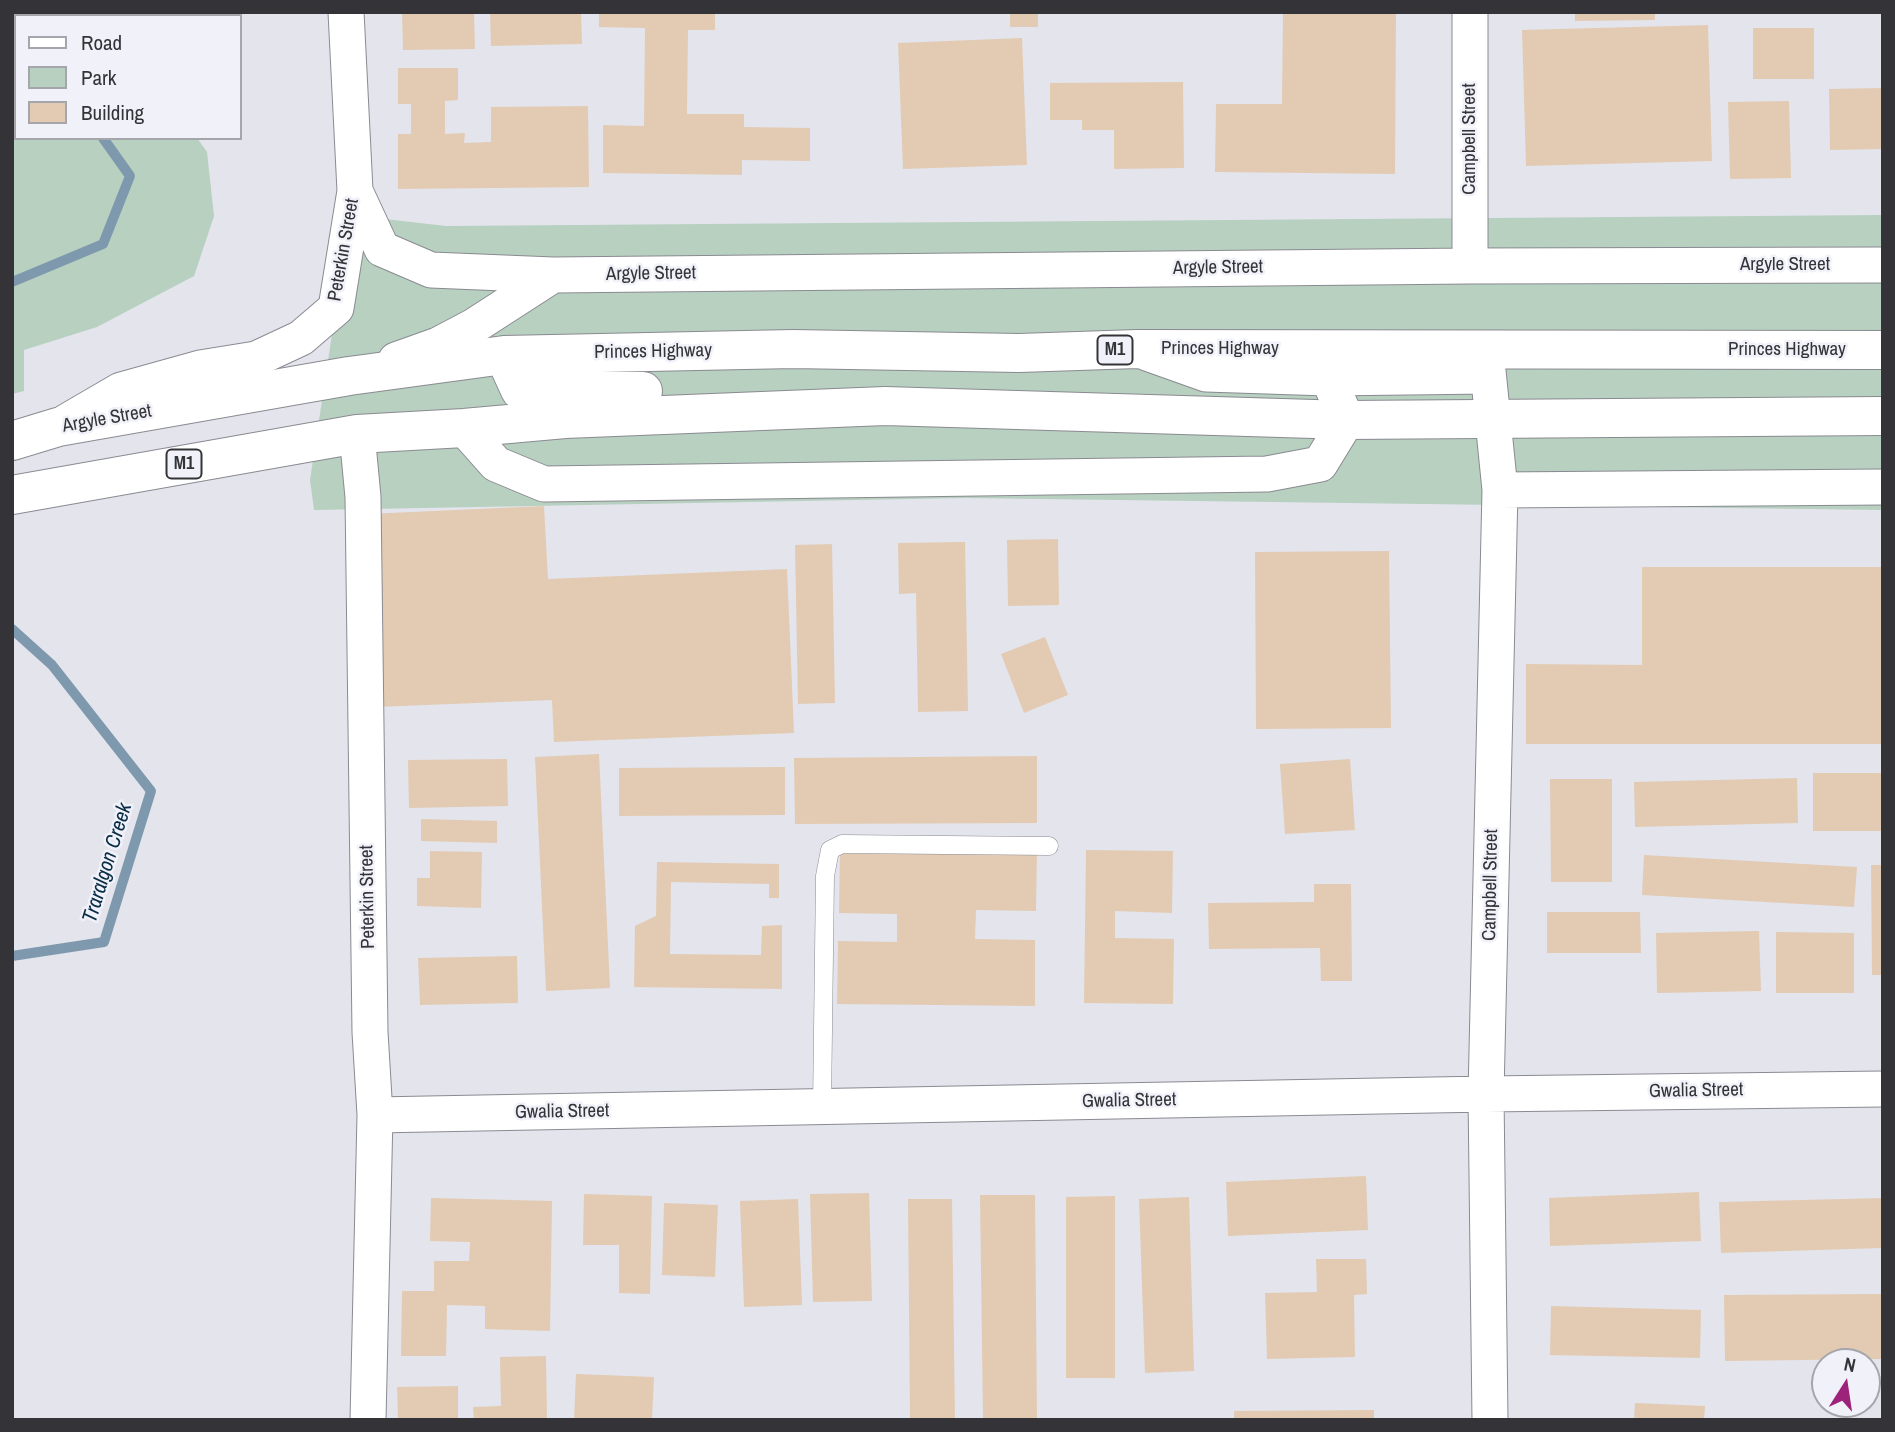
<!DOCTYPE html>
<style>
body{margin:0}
#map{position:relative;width:1895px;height:1432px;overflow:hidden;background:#e4e4ed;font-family:"Archivo Narrow",sans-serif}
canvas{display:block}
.frame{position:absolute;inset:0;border:14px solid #343438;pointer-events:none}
.legend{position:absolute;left:14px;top:14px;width:228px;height:126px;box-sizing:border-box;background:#f1f1fa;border:2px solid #a5a5ac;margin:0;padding:9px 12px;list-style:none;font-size:21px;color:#343438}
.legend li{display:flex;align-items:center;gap:14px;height:35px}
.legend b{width:35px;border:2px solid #a5a5ac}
.north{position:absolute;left:1811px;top:1348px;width:70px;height:70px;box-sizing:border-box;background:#f1f1fa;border:2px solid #a5a5ac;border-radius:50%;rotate:12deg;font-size:19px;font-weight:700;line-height:28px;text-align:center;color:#343438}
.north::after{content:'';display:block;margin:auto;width:24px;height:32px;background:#9d227a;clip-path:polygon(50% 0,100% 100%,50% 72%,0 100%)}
</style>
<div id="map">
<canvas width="1895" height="1432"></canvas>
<div class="frame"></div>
<ul class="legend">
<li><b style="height:9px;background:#fff"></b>Road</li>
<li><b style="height:19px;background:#b7d0c0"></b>Park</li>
<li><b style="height:19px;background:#e2cbb2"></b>Building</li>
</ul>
<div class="north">N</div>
</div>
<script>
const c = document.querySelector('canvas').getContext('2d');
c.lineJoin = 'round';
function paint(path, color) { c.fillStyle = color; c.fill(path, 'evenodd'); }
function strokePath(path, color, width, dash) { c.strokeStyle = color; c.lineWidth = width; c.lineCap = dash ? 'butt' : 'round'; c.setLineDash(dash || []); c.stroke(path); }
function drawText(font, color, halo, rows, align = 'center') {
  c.font = font + ' "Archivo Narrow",sans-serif'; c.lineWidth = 5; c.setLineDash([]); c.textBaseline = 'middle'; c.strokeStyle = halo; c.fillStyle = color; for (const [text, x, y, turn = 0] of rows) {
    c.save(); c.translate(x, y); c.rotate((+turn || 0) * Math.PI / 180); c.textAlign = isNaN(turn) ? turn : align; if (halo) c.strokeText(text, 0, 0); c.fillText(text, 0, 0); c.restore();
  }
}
paint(new Path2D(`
 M 12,36 L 16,37 L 16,138 L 197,138 L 207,152 L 214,216 L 194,276 L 97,327 L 24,350 L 24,391 L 12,394 Z
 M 350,215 L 446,226 L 1883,215 L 1883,510 L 965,498 L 314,510 L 310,480 Z`), '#b7d0c0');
strokePath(new Path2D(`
 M 12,68 L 16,69
 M 12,282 L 103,244 L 130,176 L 103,138
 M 12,629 L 52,665 L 151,791 L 104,942 L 12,956`), '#7e99ad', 10);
paint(new Path2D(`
 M 153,12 L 204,12 L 202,16 L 160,16 Z
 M 402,12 L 474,12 L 475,49 L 403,50 Z
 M 490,12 L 581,12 L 582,44 L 491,46 Z
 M 599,12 L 715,12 L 715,30 L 688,30 L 687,114 L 744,114 L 744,127 L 810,128 L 810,161 L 742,160 L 742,175 L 603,173 L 603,125 L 644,126 L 645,28 L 599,27 Z
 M 1010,12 L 1038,12 L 1038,27 L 1010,27 Z
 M 1283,12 L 1396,12 L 1395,174 L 1215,172 L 1216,104 L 1282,104 Z
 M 1575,12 L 1655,12 L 1655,20 L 1575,21 Z
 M 1708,25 L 1712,161 L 1526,166 L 1522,30 Z
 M 1753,28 L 1814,28 L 1814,79 L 1753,79 Z
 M 1022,38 L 1027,165 L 903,169 L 898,43 Z
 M 398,68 L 458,68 L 458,100 L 445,101 L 445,134 L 465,133 L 464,143 L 491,142 L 491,107 L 588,106 L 589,187 L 398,189 L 398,134 L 411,134 L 411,104 L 398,104 Z
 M 1183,82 L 1184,168 L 1114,169 L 1114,130 L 1082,130 L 1082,120 L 1050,120 L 1050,83 Z
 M 1883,88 L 1883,149 L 1830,150 L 1829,89 Z
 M 1789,101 L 1791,178 L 1730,179 L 1728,102 Z
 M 544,506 L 548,579 L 787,569 L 794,733 L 554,742 L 552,700 L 375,707 L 367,514 Z
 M 1058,539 L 1059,605 L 1008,606 L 1007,540 Z
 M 965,542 L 968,711 L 918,712 L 916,593 L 899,594 L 898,543 Z
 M 832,544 L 835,703 L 798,704 L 795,545 Z
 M 1389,551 L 1391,728 L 1256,729 L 1255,552 Z
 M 1642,567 L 1883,567 L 1883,744 L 1526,744 L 1526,664 L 1642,665 Z
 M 1045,637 L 1068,695 L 1024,713 L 1001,654 Z
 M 599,754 L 610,988 L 546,991 L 535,757 Z
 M 1037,756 L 1037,823 L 795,824 L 794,758 Z
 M 507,759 L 508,806 L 409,808 L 408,760 Z
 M 1350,759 L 1355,830 L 1285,834 L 1280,764 Z
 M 785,767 L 785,815 L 619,816 L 619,768 Z
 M 1813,773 L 1883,773 L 1883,831 L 1813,831 Z
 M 1797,778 L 1798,823 L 1635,827 L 1634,782 Z
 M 1550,779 L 1612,779 L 1612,882 L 1551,882 Z
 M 421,819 L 497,821 L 497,843 L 421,841 Z
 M 1086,850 L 1173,851 L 1172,913 L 1115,911 L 1115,938 L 1174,939 L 1173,1004 L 1084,1003 Z
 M 430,851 L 482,852 L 481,908 L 417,906 L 417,878 L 430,878 Z
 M 840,852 L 1037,853 L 1036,911 L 976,910 L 975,939 L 1035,940 L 1035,1006 L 837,1004 L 838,941 L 897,942 L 897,914 L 839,913 Z
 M 1644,855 L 1857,867 L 1854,907 L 1642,895 Z
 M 657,862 L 779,864 L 779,898 L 769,898 L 769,884 L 671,882 L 670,954 L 761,955 L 762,926 L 782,925 L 782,989 L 634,987 L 635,926 L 656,916 Z
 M 1871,865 L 1883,865 L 1883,975 L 1872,975 Z
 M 1314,884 L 1351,884 L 1352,981 L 1321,981 L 1320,948 L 1209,949 L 1208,903 L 1314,902 Z
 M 1547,912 L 1640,912 L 1641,953 L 1547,953 Z
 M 1759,931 L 1761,991 L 1657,993 L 1656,933 Z
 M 1776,932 L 1854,933 L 1854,993 L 1776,993 Z
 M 517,956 L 518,1003 L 420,1005 L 418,958 Z
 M 1366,1176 L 1368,1230 L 1228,1236 L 1226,1182 Z
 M 1699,1192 L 1701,1241 L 1550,1246 L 1549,1198 Z
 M 869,1193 L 872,1301 L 813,1302 L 810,1194 Z
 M 584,1194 L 652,1196 L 650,1294 L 619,1293 L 619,1245 L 583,1245 Z
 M 980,1195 L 1035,1195 L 1037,1420 L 983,1420 Z
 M 1115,1196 L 1115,1378 L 1066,1378 L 1066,1197 Z
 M 1189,1197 L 1194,1371 L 1145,1373 L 1139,1199 Z
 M 431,1198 L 552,1201 L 550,1331 L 485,1329 L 485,1306 L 447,1305 L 446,1356 L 401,1356 L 402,1291 L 434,1291 L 434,1261 L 469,1261 L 470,1242 L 430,1241 Z
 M 1883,1198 L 1883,1248 L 1721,1253 L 1719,1202 Z
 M 798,1199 L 802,1305 L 744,1307 L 740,1201 Z
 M 908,1199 L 952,1199 L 955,1420 L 910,1420 Z
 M 664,1203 L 718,1205 L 715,1277 L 662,1275 Z
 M 1316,1259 L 1366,1259 L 1367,1294 L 1354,1295 L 1355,1357 L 1267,1359 L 1265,1293 L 1317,1292 Z
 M 1883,1294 L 1883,1359 L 1725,1361 L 1724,1295 Z
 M 1551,1306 L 1701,1310 L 1700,1358 L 1550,1355 Z
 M 546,1356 L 547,1420 L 474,1420 L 473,1407 L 501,1406 L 500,1357 Z
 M 576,1374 L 654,1377 L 652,1420 L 574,1420 Z
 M 458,1386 L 458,1420 L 398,1420 L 397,1387 Z
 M 1635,1403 L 1705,1406 L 1704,1420 L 1634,1420 Z
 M 1374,1410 L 1374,1420 L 1234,1420 L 1234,1411 Z`), '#e2cbb2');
const lane = new Path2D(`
 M 822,1107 L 825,876 L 830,850 L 842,844 L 1049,846`);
const street = new Path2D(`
 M 355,191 L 382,249 L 431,270 L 553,275 L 1470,266 L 1883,265
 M 1470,266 L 1470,12
 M 1486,351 L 1500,490 L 1486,1094 L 1490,1420
 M 396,360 L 438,345 L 474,326 L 553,275
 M 1328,378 L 1488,376
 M 66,422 L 121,390 L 200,368 L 256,359 L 301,338 L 336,308 L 355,191 L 346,12
 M 464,428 L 496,464 L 544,484 L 1267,474 L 1320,464 L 1347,420 L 1328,378 L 1206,374 L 1147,353
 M 357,434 L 363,497 L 370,1032 L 375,1115 L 368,1420
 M 1500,490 L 1883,487
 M 375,1115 L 1486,1094 L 1883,1089`);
const highway = new Path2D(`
 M 504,355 L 520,390 L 643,391
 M 12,441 L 58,427 L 349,376 L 504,355 L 793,349 L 1019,353 L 1137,349 L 1883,350
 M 12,495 L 357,434 L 464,428 L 565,419 L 885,406 L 1347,420 L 1883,416`);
strokePath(lane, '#8a8a92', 19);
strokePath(street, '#8a8a92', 37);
strokePath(highway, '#8a8a92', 40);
strokePath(lane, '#fff', 18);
strokePath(street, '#fff', 35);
strokePath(highway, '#fff', 38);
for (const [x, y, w] of [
 [1115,350,35],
 [184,464,35]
]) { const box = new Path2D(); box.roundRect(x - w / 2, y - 14.5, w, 29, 5); c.fillStyle = '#f1f1fa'; c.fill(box); strokePath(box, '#343438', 2); }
drawText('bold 18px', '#343438', null, [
 ["M1",1115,350],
 ["M1",184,464]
]);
drawText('19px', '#343438', '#f1f1fa', [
 ["Campbell Street",1470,139,-90],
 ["Peterkin Street",344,250,-80],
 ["Argyle Street",1785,265],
 ["Argyle Street",1218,268,-1],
 ["Argyle Street",651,274,-1],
 ["Princes Highway",1220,349],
 ["Princes Highway",1787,350],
 ["Princes Highway",653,352,-1],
 ["Argyle Street",107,419,-10],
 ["Campbell Street",1491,885,-89],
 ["Peterkin Street",368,897,-91],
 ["Gwalia Street",1696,1091,-1],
 ["Gwalia Street",1129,1101,-1],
 ["Gwalia Street",562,1112,-1]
]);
drawText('italic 21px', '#082d44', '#f1f1fa', [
 ["Traralgon Creek",108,863,-73]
]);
</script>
